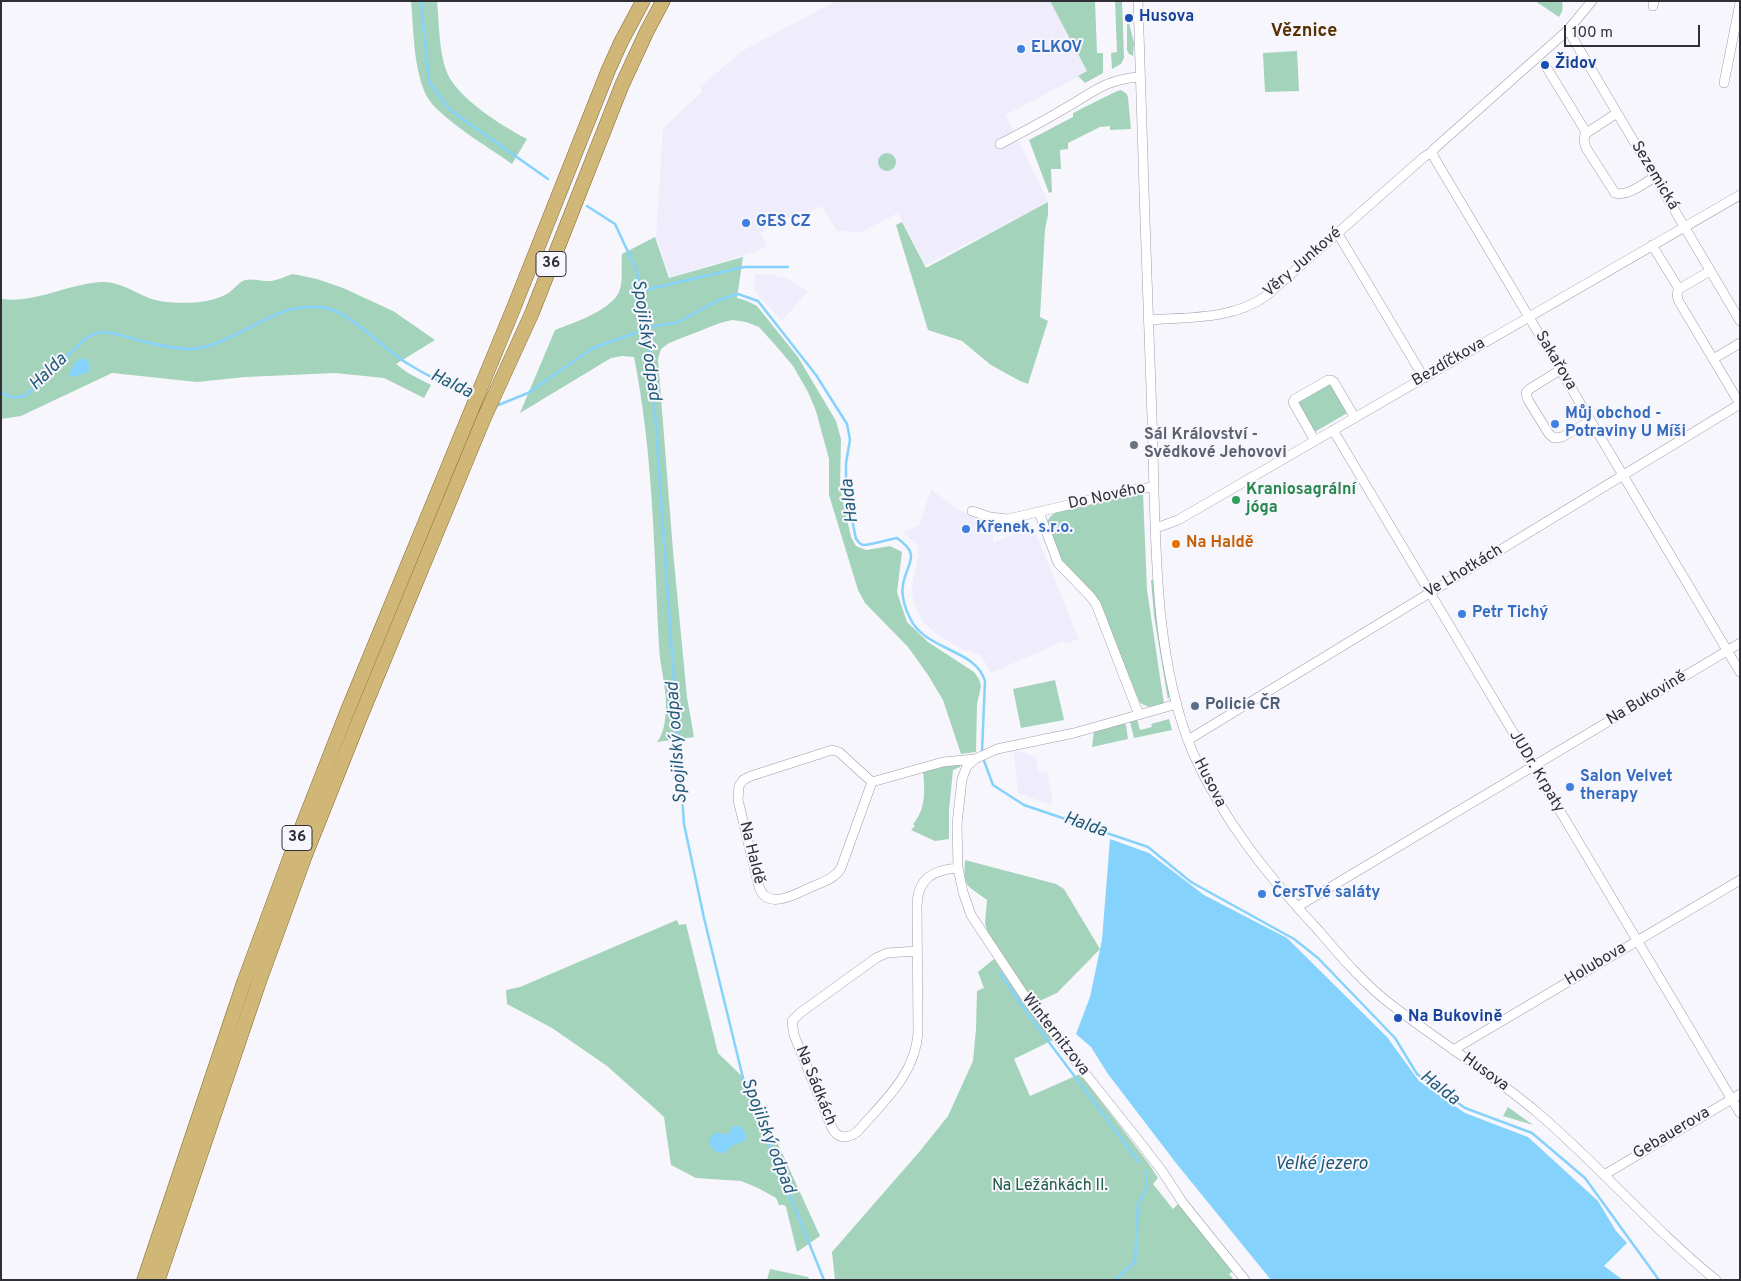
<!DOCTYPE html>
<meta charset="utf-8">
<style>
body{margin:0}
#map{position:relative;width:1741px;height:1281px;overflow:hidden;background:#f7f6fd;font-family:Overpass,sans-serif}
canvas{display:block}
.frame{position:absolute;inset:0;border:2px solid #302f36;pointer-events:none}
.scale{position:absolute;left:1564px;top:25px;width:136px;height:22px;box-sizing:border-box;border:2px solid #302f36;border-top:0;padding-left:6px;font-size:15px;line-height:18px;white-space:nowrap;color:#302f36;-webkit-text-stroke:4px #f7f6fd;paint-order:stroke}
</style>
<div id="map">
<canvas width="1741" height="1281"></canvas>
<div class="frame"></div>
<div class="scale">100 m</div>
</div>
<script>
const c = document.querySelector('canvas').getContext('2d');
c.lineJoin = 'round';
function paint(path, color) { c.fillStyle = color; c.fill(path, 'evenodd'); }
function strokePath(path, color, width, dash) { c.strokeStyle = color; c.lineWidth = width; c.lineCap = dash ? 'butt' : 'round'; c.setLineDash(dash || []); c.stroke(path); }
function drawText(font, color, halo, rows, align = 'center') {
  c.font = font + ' Overpass,sans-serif'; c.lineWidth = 4; c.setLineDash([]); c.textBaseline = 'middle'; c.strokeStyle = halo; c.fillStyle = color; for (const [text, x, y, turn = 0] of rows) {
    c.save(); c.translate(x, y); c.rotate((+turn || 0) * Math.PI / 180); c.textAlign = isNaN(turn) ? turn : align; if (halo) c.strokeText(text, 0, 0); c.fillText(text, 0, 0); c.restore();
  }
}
paint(new Path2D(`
 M 836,1 L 1050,1 L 1087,72 L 1006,115 L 1048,202 L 926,265 L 898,213 L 862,232 L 837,231 L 822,206 L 802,216 L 800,212 L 760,233 L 767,246 L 758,251 L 670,277 L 656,236 L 663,128 L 702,92 L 700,87 L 742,51 Z
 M 760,274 L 772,275 L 788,279 L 808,291 L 782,321 L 754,291 L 755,275 Z
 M 931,489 L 959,510 L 993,525 L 993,543 L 1033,527 L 1079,639 L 1066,644 L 1064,641 L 991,673 L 981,655 L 964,650 L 941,637 L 922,621 L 913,600 L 912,587 L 918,556 L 918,546 L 903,533 L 909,529 L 919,526 Z
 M 1022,752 L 1035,757 L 1039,772 L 1047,771 L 1052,797 L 1051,805 L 1018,793 L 1014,753 Z`), '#efecfc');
paint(new Path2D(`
 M 411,1 L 437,1 C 439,23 439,50 446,70 C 455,97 502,126 527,139 L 512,164 C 490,148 437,117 426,95 C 413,66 414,32 411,1 Z
 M 1050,1 L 1095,1 L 1097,53 L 1103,53 L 1103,73 L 1085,83 L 1078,76 L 1087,71 Z
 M 1115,1 L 1122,1 L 1124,58 L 1121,64 L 1112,69 L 1111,53 L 1117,52 Z
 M 1535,1 L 1562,1 C 1563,8 1563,11 1559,17 Z
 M 1129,23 L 1134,43 L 1133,56 L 1129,54 L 1127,50 L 1127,24 Z
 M 1297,51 L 1299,91 L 1265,92 L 1263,53 Z
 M 1121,90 L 1127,94 L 1128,98 L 1131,129 L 1110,130 L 1110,126 L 1100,127 L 1068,143 L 1068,149 L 1060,150 L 1061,169 L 1051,169 L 1052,192 L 1049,193 L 1029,140 L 1073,117 L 1073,113 L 1115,92 Z
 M878 162a9 9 0 1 1 18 0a9 9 0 1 1-18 0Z
 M 1048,202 L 1048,215 L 1045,229 L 1040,317 L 1048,321 L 1028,384 L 1020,381 L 991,365 L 962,341 L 928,330 L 896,225 L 902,222 L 926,268 Z
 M 655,237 L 669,278 L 743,257 L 737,298 L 747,301 L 757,306 L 798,357 L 836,421 L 841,439 L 840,488 L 851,537 L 856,546 L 866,550 L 890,546 L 902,552 L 897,592 L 907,622 L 928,642 L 974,672 L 979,679 L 981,686 L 977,704 L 976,752 L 961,754 L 943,700 L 928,675 L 908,647 L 865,603 L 858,590 L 829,495 L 829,459 L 816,411 L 808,392 L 793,366 L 777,347 L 759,327 L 746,322 L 732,320 L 720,323 L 669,343 L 661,349 L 658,359 L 673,551 L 687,697 L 694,737 L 657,742 C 665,732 666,716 666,702 C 665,683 660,665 659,646 C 654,549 653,452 634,357 L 622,356 L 611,358 L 520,413 L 555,330 C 573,323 615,309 620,289 C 623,279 621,265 622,254 Z
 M 293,274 L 317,279 L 343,288 L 393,311 L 435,340 L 396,364 L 408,373 L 431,385 L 424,398 L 384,378 L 335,373 L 245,377 L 197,382 L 112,373 L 21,416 L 1,419 L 1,299 C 35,304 69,283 103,282 C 126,282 144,301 167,302 C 187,304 210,303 227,294 C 234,290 237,283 245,280 C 253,278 263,282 271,281 C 279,280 286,276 293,274 Z
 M 1329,384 L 1332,384 L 1349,412 L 1313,433 L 1297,405 L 1298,402 Z
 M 1135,493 L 1143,493 L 1147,590 L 1164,704 L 1149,707 L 1140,703 L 1096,596 L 1063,564 L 1047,522 L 1050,517 L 1056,512 Z
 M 1151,580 L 1153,580 L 1158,633 L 1170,694 L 1168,700 L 1154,616 Z
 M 1055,680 L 1064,720 L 1021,728 L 1013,689 Z
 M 1137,719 L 1140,730 L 1152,727 L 1151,724 L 1169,719 L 1172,730 L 1134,738 L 1130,722 Z
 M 1123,723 L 1126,725 L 1128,739 L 1092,747 L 1094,731 Z
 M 960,764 L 960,767 L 953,770 L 949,810 L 949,839 L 935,841 L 911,830 L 915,826 L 913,824 C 926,809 925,790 923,771 L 946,765 Z
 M 965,860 L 1056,884 L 1064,889 L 1100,949 L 1057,993 L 1033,1004 L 988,934 L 985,923 L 987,900 C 966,884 963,888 965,860 Z
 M 677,920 L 679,925 L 686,924 L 718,1053 L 751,1085 L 820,1236 L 797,1252 L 786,1207 L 784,1205 L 779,1205 L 776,1198 L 758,1188 L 741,1181 L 696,1178 L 671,1165 L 664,1117 L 652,1106 L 607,1066 L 552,1028 L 507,1004 L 506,990 L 520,987 Z
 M 994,959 L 1023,1002 L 1053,1040 L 1014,1059 L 1030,1096 L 1080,1074 L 1149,1164 L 1158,1178 L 1153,1184 L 1173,1209 L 1179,1203 L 1233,1271 L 1229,1274 L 1234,1280 L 835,1280 L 832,1252 L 920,1151 L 948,1116 L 973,1061 L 976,1029 L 977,991 L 984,988 L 978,972 Z
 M 1508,1107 L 1533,1125 L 1503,1116 Z
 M 770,1269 L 808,1277 L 810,1280 L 767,1280 Z`), '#a4d3bb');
paint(new Path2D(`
 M 84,358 L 88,360 L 90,371 L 74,377 L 70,376 L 69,374 L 75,362 Z
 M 1110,839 L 1149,853 L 1204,895 L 1287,938 L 1387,1037 L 1419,1081 L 1465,1113 L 1528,1137 L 1598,1201 L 1616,1231 L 1627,1243 L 1604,1266 L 1623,1280 L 1271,1280 L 1176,1163 L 1108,1074 L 1091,1047 L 1076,1034 L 1090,997 L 1102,940 Z
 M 740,1126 L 746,1134 L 745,1141 L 733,1145 L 724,1153 C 716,1153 713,1150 709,1143 C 712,1133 715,1130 725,1135 L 729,1133 L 732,1127 Z`), '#85d2fd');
strokePath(new Path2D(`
 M 421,1 L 429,82 L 450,110 L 548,179
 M 587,206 L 615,224 L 636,269 L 641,291 L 652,371 L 684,824 L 704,918 L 744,1082 L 824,1280
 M 641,291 L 744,267 L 788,267
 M 1,392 C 9,398 15,398 25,396 L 85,339 C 90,336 96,332 102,332 C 113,331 138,341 150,343 C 162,346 175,348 187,349 C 220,351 263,314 297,308 C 306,307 318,306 327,308 C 354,316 381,346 405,362 C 426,375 449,387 472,396
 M 496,406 L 528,393 L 593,348 L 655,326 L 676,323 L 719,300 L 738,294 L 758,301 L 816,375 L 847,424 L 850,440 L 846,463 L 846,489 L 856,539 C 859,542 859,544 863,545 C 867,546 890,539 897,538 C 922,556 907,561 903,585 C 901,595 905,609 910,618 C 925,651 975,648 985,681 L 982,752
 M 983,758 L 993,785 L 1024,805 L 1148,847 L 1191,882 L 1294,939 L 1318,958 L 1395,1038 L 1417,1074 L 1465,1108 L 1532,1133 L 1585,1178 L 1659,1280
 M 1000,973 L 1027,1013 L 1139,1162
 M 1115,1280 L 1135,1262 L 1138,1205 L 1147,1187 L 1146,1171`), '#85d2fd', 2.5);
const minor = new Path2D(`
 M 1138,1 C 1142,140 1147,278 1152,417 C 1156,524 1151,654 1193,753 C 1223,821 1269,877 1319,931 C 1342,958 1365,985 1393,1006 C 1441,1043 1494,1075 1539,1114 C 1601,1167 1653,1229 1716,1280
 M 1653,6 L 1654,1
 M 1568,30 L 1740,321
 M 1545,65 L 1586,132
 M 1724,83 L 1740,3
 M 1617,113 L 1585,134 L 1584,141 L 1586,148 L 1615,193 C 1628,197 1644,183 1655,177
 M 1000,144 C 1021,133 1042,122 1062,110 C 1091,94 1105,79 1140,77
 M 1432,152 L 1435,159 L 1740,672
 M 1338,234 L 1424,378
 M 1652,245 L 1679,289 L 1677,294 L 1678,300 L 1740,404
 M 1679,289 L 1710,271
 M 1148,320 C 1188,317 1232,320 1266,296 L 1424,157 L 1432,152 L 1434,149 L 1568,30 L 1592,1
 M 1713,359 L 1740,343
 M 1560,370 L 1528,390 L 1526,393 L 1528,400 L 1549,434 L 1554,438 L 1562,437 L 1590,421
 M 1333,430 L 1740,1113
 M 1315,441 L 1293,402 L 1295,399 L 1328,380 L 1331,380 L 1334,382 L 1355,418
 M 972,511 L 990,517 L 1008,519 L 1137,489 L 1154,487
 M 1039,512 L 1058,563 L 1090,596 L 1096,604 L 1139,715
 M 1156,528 L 1178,520 L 1740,195
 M 1188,740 L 1740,404
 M 832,750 L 839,752 L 872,782 L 841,868 C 835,879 822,882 811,887 C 796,894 767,911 759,887 L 738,800 L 739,786 L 743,780 L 751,776 Z
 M 975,759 L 967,766 L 962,779 L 957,824 L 958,868 L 963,892 L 971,915 L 1030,1004 L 1139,1141 L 1162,1171 L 1183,1203 L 1245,1280
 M 872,782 L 943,762 L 975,759 L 997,749 L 1074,733 L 1177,704
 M 1297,907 L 1740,643
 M 917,951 L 887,953 L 876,958 L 800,1013 L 792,1021 L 794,1035 L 831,1126 C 836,1138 846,1140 857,1132 C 883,1102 915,1075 918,1033 L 917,905 C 918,878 933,870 958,868
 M 1453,1050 L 1740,880
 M 1604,1175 L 1740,1094`);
const primary = new Path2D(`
 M 144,1280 L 244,982 L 294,847 L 347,712 L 514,307 L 608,71 L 621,42 L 643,1
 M 158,1280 L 258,985 L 305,856 L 360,718 L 484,418 L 532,313 L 622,85 L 647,31 L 663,1`);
strokePath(minor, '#9f9cad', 10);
strokePath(primary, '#836826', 15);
strokePath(minor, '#fff', 9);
strokePath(primary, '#d0b778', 14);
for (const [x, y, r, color] of [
 [1129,18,5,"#1a4fb4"],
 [1021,49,5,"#3f7fe0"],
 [1545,65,5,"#1a4fb4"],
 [746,223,5,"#3f7fe0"],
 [1555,424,5,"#3f7fe0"],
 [1134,445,5,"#6b7280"],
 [1236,500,5,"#2e9e5b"],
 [966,529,5,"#3f7fe0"],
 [1176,544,5,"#e8710a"],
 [1462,614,5,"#3f7fe0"],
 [1195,706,5,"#5c6f8a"],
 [1570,787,5,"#3f7fe0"],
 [1262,894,5,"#3f7fe0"],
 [1398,1018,5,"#1a4fb4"]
]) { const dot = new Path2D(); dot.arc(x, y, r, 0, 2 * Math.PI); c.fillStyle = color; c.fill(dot); strokePath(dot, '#f7f6fd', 2); }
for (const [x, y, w] of [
 [551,264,30],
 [297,838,30]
]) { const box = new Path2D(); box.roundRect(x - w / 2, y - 12.5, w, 25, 4); c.fillStyle = '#f7f6fd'; c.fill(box); strokePath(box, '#302f36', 1); }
drawText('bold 15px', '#302f36', null, [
 ["36",551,264],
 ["36",297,838]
]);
drawText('bold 16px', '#164399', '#f7f6fd', [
 ["Husova",1139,18],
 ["Židov",1555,65],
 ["Na Bukovině",1408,1018]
], 'left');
drawText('bold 16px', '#366cbe', '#f7f6fd', [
 ["ELKOV",1031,49],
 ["GES CZ",756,223],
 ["Můj obchod -",1565,415],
 ["Potraviny U Míši",1565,433],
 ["Křenek, s.r.o.",976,529],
 ["Petr Tichý",1472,614],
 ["Salon Velvet",1580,778],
 ["therapy",1580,796],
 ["ČersTvé saláty",1272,894]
], 'left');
drawText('16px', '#302f36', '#f7f6fd', [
 ["Sezemická",1654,176,59],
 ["Věry Junkové",1303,263,-41],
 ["Sakařova",1555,361,59],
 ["Bezdíčkova",1449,363,-30],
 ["Do Nového",1107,497,-12],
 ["Ve Lhotkách",1464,572,-31],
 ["Na Bukovině",1647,699,-31],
 ["JUDr. Krpaty",1536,772,59],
 ["Husova",1209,783,63],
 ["Na Haldě",751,853,76],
 ["Holubova",1596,965,-31],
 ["Winternitzova",1055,1035,52],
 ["Husova",1485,1073,36],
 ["Na Sádkách",815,1086,68],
 ["Gebauerova",1672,1134,-31]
]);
drawText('bold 16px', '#5b616d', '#f7f6fd', [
 ["Sál Království -",1144,436],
 ["Svědkové Jehovovi",1144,454]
], 'left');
drawText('bold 16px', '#27864d', '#f7f6fd', [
 ["Kraniosagrální",1246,491],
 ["jóga",1246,509]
], 'left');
drawText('bold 16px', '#c56008', '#f7f6fd', [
 ["Na Haldě",1186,544]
], 'left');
drawText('bold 16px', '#4e5e75', '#f7f6fd', [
 ["Policie ČR",1205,706]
], 'left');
drawText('16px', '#1c5a41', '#f7f6fd', [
 ["Na Ležánkách II.",1050,1187]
]);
drawText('bold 18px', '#572f00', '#f7f6fd', [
 ["Věznice",1304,32]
]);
drawText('italic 18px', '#1f5a77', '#f7f6fd', [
 ["Spojilský odpad",645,340,82],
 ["Halda",49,373,-44],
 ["Halda",451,385,26],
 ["Halda",851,501,-97],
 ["Spojilský odpad",678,743,-94],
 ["Halda",1085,826,19],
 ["Halda",1439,1089,38],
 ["Spojilský odpad",767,1136,69],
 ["Velké jezero",1321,1165]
]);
</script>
